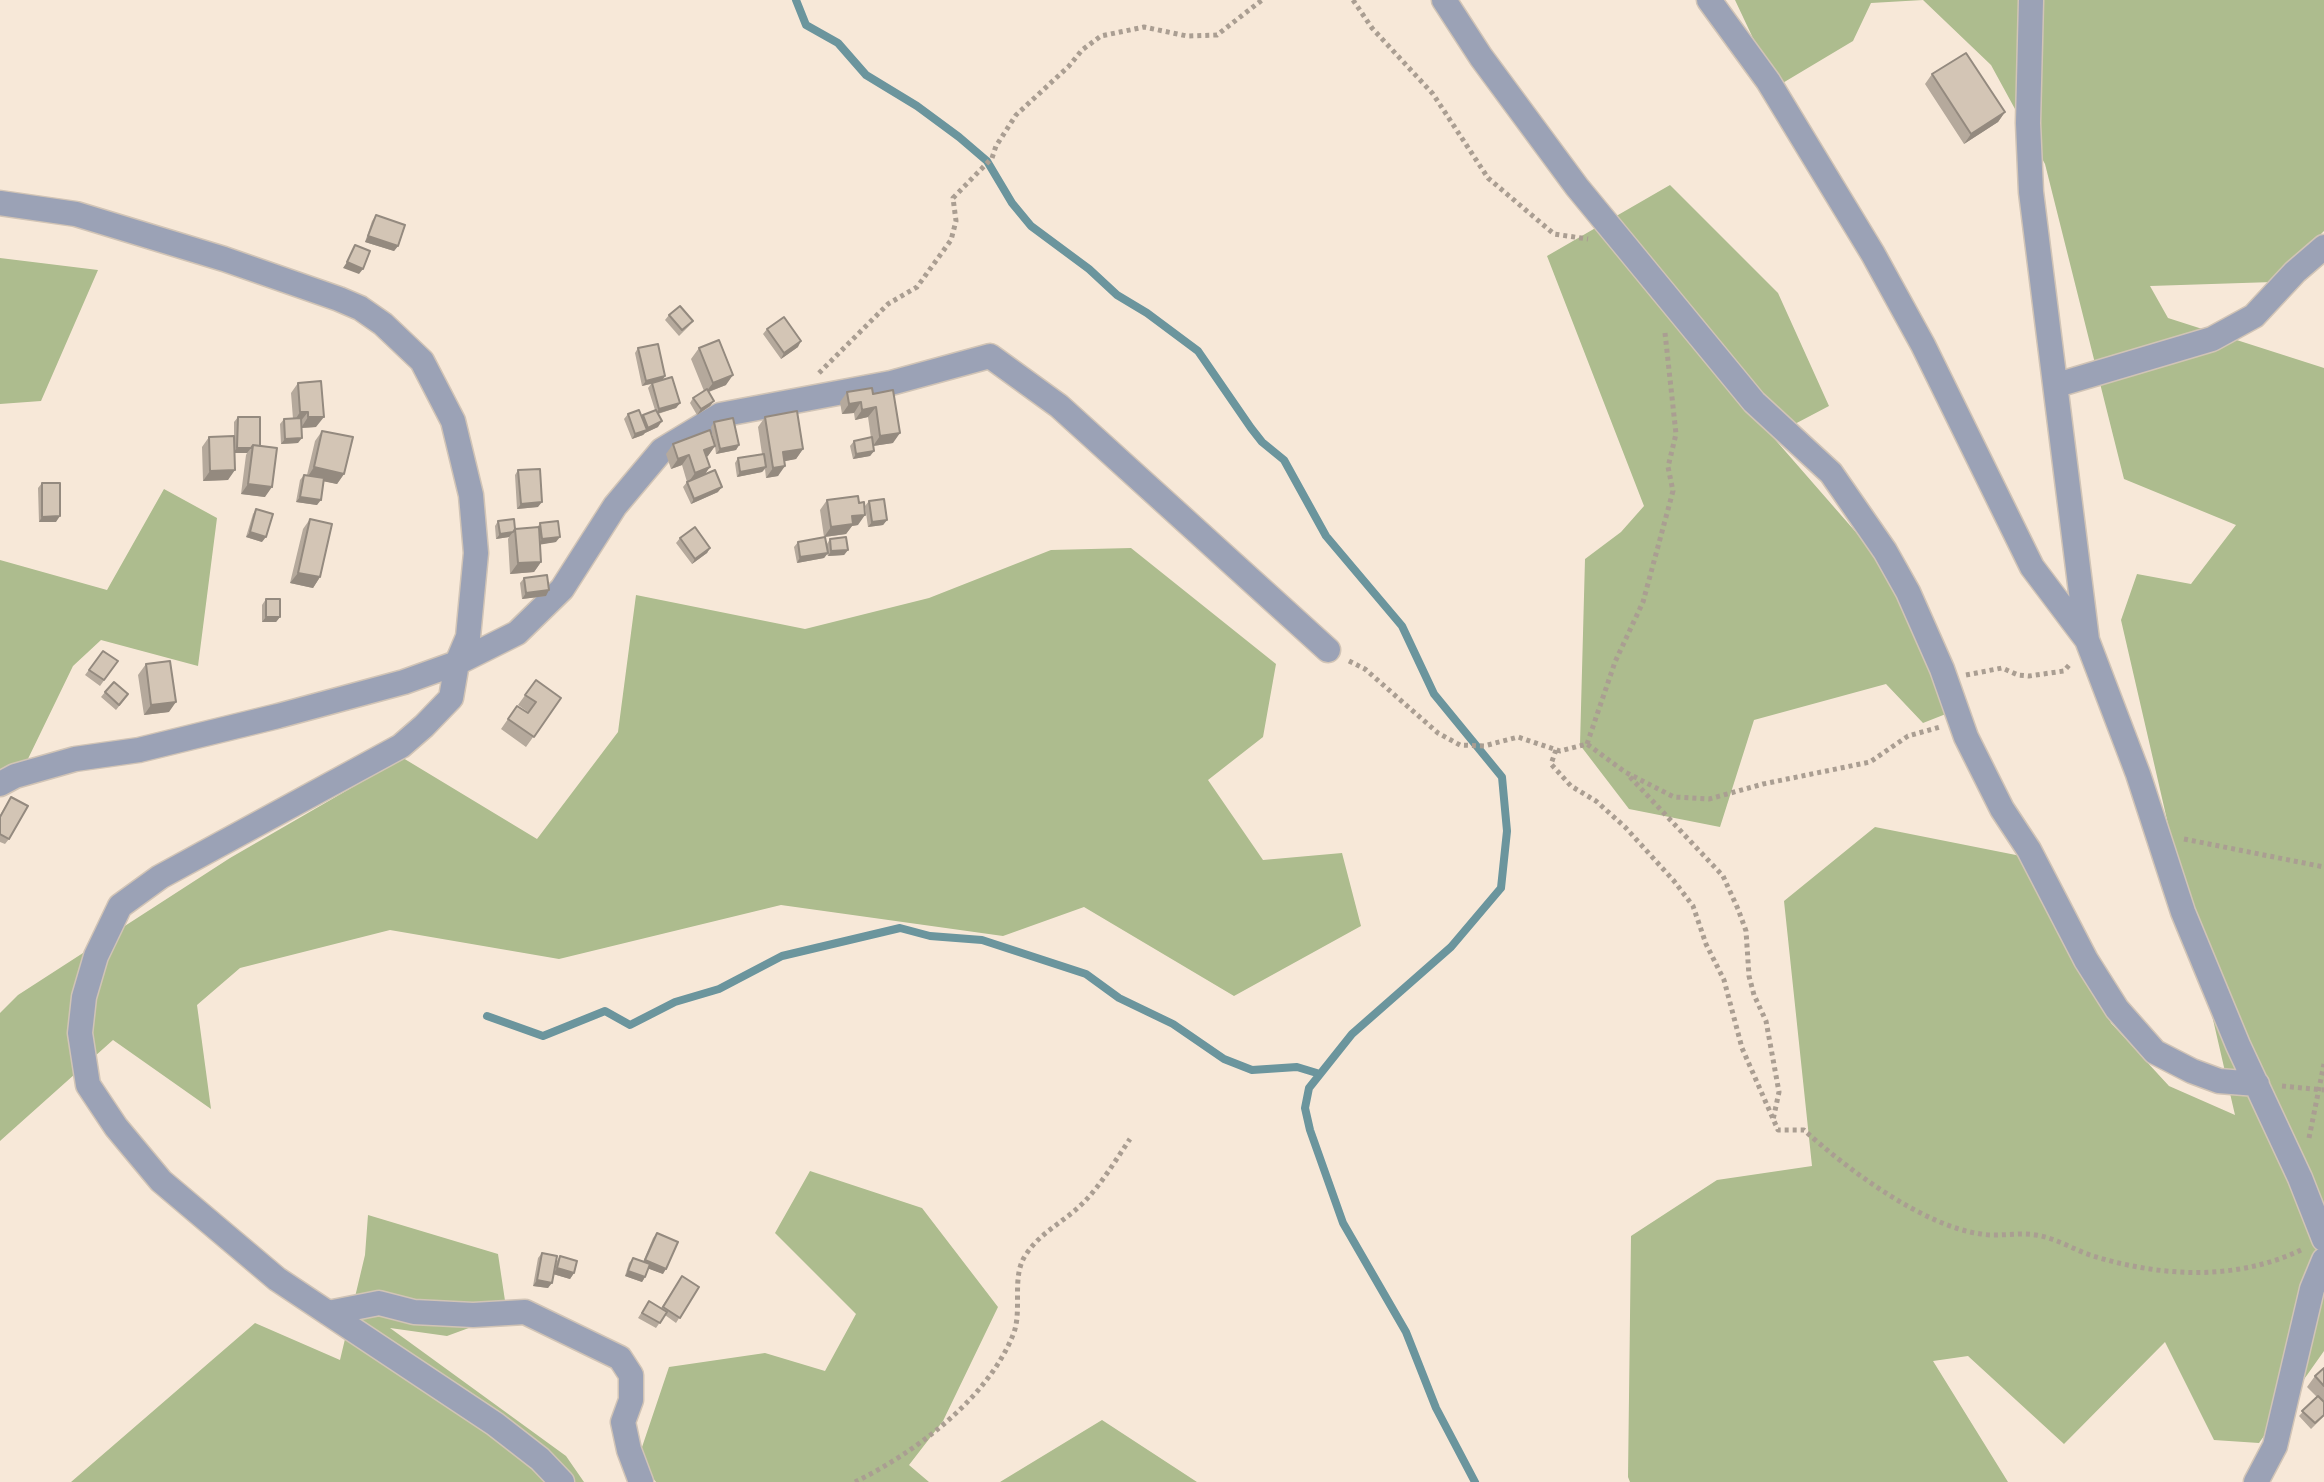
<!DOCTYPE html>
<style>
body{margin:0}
canvas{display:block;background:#f7e8d8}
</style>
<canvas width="2324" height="1482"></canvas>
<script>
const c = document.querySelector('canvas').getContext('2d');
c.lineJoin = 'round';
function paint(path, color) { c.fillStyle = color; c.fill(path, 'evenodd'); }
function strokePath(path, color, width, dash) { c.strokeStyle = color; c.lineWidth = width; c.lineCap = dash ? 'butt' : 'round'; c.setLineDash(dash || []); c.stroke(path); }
paint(new Path2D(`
 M 1735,0 L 2324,0 L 2324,231 L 2273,282 L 2150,286 L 2168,318 L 2324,368 L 2324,1351 L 2259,1443 L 2214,1440 L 2165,1342 L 2064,1444 L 1968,1356 L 1933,1361 L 2008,1482 L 1630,1482 L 1628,1477 L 1631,1236 L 1717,1180 L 1812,1166 L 1784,901 L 1875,827 L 2031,858 L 2111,1023 L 2169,1086 L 2235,1115 L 2121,620 L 2137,574 L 2191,584 L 2236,525 L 2124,479 L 2045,164 L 1991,65 L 1923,0 L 1871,3 L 1853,41 L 1776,87 Z
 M 1670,185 L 1778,293 L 1829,406 L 1772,436 L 1888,569 L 1956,710 L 1923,723 L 1886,684 L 1754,720 L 1720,827 L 1629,809 L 1580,745 L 1585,559 L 1621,532 L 1644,506 L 1547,256 Z
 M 0,258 L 98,270 L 41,401 L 0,404 Z
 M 164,489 L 217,518 L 198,666 L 101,640 L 73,666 L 25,765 L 0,788 L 0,560 L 107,590 Z
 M 1131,548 L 1276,664 L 1263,737 L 1208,780 L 1263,860 L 1342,853 L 1361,926 L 1234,996 L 1084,907 L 1003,936 L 781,905 L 559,959 L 390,930 L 240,968 L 197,1005 L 211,1109 L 113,1040 L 0,1141 L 0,1013 L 18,995 L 230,858 L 403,758 L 537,839 L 618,732 L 636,595 L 805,629 L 929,598 L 1051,550 Z
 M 810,1171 L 922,1208 L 998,1307 L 943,1421 L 909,1465 L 929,1482 L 656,1482 L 638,1459 L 669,1367 L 765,1353 L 825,1371 L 856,1314 L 775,1233 Z
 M 368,1215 L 498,1254 L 507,1314 L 447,1336 L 390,1328 L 566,1456 L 584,1482 L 71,1482 L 255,1323 L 340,1360 L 365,1255 Z
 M 1102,1420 L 1197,1482 L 1000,1482 Z`), '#adbc8e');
strokePath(new Path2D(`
 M 796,0 L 806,25 L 838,43 L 866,75 L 917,106 L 959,137 L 987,161 L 1012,203 L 1031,226 L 1089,269 L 1117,295 L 1147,313 L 1198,351 L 1251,428 L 1262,442 L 1284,460 L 1326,536 L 1402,626 L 1434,694 L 1502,777 L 1507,831 L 1501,888 L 1451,947 L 1352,1034 L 1309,1088 L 1305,1108 L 1310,1130 L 1343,1223 L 1406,1332 L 1436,1408 L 1475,1482
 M 487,1016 L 543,1036 L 605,1011 L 630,1025 L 675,1002 L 719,989 L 782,956 L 900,928 L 930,936 L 982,940 L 1086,974 L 1119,998 L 1173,1024 L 1224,1059 L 1252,1070 L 1297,1067 L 1320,1074`), '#6b959d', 8);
const minor = new Path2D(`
 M 1444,0 L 1481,57 L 1577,187 L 1754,402 L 1831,473 L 1885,551 L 1908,592 L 1942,669 L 1966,737 L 2002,809 L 2029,850 L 2086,960 L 2117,1009 L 2155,1052 L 2192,1071 L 2219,1081 L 2257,1084
 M 1709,0 L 1768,81 L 1873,254 L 1923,345 L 2032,567 L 2087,640
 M 2031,0 L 2028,123 L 2031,192 L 2087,640 L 2138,774 L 2183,912 L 2238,1045 L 2300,1178 L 2324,1239
 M 0,203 L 76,214 L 224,259 L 339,299 L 360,308 L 383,324 L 422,361 L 453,421 L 471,495 L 476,553 L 468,637 L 457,663 L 451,698 L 424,726 L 401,746 L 160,877 L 120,906 L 96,956 L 84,997 L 80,1033 L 88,1085 L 116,1127 L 161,1181 L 277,1279 L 495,1424 L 540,1459 L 562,1482
 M 2057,385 L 2212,339 L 2254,316 L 2295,272 L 2324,247
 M 0,784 L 15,776 L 75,759 L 139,750 L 278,716 L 404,682 L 457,663 L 517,633 L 562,589 L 615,506 L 662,450 L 720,415 L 891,383 L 990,356 L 1059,406 L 1328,650
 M 328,1313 L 379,1303 L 414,1312 L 473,1315 L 525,1312 L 620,1358 L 631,1375 L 631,1400 L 623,1422 L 629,1450 L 641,1482
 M 2256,1482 L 2275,1446 L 2312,1289 L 2324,1260`);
strokePath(minor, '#d1c4b6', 27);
strokePath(new Path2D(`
 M 1353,0 L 1372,28 L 1433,94 L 1488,178 L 1554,234 L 1588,239
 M 819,373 L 888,304 L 917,287 L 925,276 L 951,240 L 956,221 L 953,198 L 992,158 L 996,146 L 1016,115 L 1069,66 L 1082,50 L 1101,36 L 1144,27 L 1187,36 L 1217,35 L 1262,0
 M 1349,661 L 1365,669 L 1438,733 L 1460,745 L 1484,746 L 1518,737 L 1560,751 L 1587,744 L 1625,772 L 1674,797 L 1709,799 L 1763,784 L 1870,762 L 1908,736 L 1940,727
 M 1966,675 L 2002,668 L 2018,675 L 2029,676 L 2064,671 L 2070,664
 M 1587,744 L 1615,662 L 1643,602 L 1673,491 L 1668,467 L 1676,434 L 1665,333
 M 1556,750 L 1551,764 L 1571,786 L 1596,801 L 1625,827 L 1674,881 L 1693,906 L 1706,944 L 1724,980 L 1742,1048 L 1778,1130 L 1804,1130 C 1847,1169 1923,1226 1981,1234 C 1999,1237 2018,1232 2036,1235 C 2056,1238 2074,1250 2093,1256 C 2162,1277 2235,1281 2301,1250
 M 1630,777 L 1723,876 L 1738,909 L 1746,931 L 1749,976 L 1754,995 L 1766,1021 L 1779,1092 L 1773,1120
 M 2184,839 L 2324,867
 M 2282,1086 L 2324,1090
 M 2309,1138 L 2324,1064
 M 855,1482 C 916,1452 987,1399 1013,1335 C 1023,1311 1011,1278 1025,1256 C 1040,1232 1063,1223 1083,1203 C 1101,1185 1115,1161 1130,1139`), '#aa9e92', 5, [4, 4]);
strokePath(minor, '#9ba2b6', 24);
paint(new Path2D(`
 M 1932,74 L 2005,112 L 1998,122 L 1964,144 L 1925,84 Z
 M 376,215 L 398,246 L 394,251 L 365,242 L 372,221 Z
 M 669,315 L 693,321 L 689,326 L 679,336 L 665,320 Z
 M 767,329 L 798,347 L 781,359 L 763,334 Z
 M 638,348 L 680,403 L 676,408 L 658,414 L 658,427 L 645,433 L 643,435 L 632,439 L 624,419 L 628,414 L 642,417 L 655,410 L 648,388 L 651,384 L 642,386 L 635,353 Z
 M 699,348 L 726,385 L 709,392 L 714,401 L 710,406 L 697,415 L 690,403 L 693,398 L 704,391 L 691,359 Z
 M 298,383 L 316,427 L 301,428 L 298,443 L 281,444 L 280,424 L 284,419 L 293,419 L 291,393 Z
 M 847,392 L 873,394 L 893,443 L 873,446 L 874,451 L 870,456 L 853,459 L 850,446 L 854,441 L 871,438 L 868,417 L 855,420 L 854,413 L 842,414 L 840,402 Z
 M 238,417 L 260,446 L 265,497 L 241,494 L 246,455 L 247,453 L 235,453 L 228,480 L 203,481 L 202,447 L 209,437 L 234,436 L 234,422 Z
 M 765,417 L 803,449 L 796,459 L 784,461 L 778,476 L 766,478 L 765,469 L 762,472 L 737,477 L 735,463 L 738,458 L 762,454 L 758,427 Z
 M 714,422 L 739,445 L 736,450 L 716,454 L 715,446 L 707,457 L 705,475 L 718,492 L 691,504 L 683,487 L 687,482 L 682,465 L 671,469 L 666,454 L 673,444 L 714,442 L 711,427 Z
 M 322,431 L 344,474 L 337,484 L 324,481 L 317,505 L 296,502 L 300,480 L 304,475 L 307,475 L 315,441 Z
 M 518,470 L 538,507 L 517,509 L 515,475 Z
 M 42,483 L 56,522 L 39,522 L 38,488 Z
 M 827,500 L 858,525 L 852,526 L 846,534 L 825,537 L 827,544 L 830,539 L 848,550 L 844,555 L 828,556 L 827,554 L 824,558 L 797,563 L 794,547 L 798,542 L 824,537 L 820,510 Z
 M 869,501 L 887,520 L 883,525 L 868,527 L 865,506 Z
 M 256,509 L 262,542 L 246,537 L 253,514 Z
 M 310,519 L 320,577 L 313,588 L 290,583 L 303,529 Z
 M 498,521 L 515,529 L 537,528 L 540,523 L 556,542 L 540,544 L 541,562 L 534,572 L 510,574 L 508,539 L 509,537 L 496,539 L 495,526 Z
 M 680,538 L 710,548 L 707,553 L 692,564 L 676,543 Z
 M 524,578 L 546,596 L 522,599 L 520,583 Z
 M 266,599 L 280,617 L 276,622 L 262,622 L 262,605 Z
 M 103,651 L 118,661 L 100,686 L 85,675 Z
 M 146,664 L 169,712 L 144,715 L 138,675 Z
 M 536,680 L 561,698 L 526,747 L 501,729 L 517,706 L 528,713 L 528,712 L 518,705 Z
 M 105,692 L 124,700 L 116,710 L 101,697 Z
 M 11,797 L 9,839 L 5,844 L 0,842 L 0,815 Z
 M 657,1233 L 663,1274 L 648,1268 L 645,1277 L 642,1282 L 625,1276 L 629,1263 L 633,1258 L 643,1262 L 653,1238 Z
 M 542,1253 L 554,1269 L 557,1261 L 560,1256 L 574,1273 L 570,1279 L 553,1274 L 548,1288 L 533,1286 L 538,1258 Z
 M 682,1276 L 699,1287 L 676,1323 L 665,1315 L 656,1328 L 638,1318 L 649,1301 L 661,1308 Z
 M 2324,1368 L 2324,1416 L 2311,1429 L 2299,1416 L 2317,1397 L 2307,1387 L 2315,1376 Z`), '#b5a99c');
paint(new Path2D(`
 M 2005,112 L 1998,122 L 1964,144 L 1971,134 Z
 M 368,236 L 398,246 L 394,251 L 365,242 Z
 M 347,262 L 363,269 L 359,274 L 343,268 Z
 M 801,341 L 798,347 L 781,359 L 784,353 Z
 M 733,375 L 726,385 L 705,393 L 713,383 Z
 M 665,376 L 662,381 L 642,386 L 646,381 Z
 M 714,401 L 710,406 L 697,415 L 701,409 Z
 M 861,402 L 854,413 L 842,414 L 849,404 Z
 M 680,403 L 676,408 L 656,414 L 659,409 Z
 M 876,407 L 868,417 L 855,420 L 862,410 Z
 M 300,412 L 308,412 L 300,422 L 293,423 Z
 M 308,417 L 324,417 L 316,427 L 301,428 Z
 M 662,421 L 658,427 L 645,433 L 643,435 L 632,439 L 635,434 L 646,430 L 648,428 Z
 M 900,433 L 893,443 L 873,446 L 880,436 Z
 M 302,438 L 298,443 L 281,444 L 285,439 Z
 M 739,445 L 736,450 L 716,454 L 720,449 Z
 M 715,446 L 708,456 L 697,460 L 704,450 Z
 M 237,448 L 251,448 L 247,453 L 233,453 Z
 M 803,449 L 796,459 L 776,463 L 783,452 Z
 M 874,451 L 870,456 L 853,459 L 856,454 Z
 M 689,455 L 682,465 L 671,469 L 678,459 Z
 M 785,466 L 778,476 L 766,478 L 773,468 Z
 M 314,467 L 344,474 L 337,484 L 307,478 Z
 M 710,467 L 703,477 L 688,483 L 695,473 Z
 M 766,467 L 762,472 L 737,477 L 740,472 Z
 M 235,470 L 228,480 L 203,481 L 210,471 Z
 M 248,484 L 272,487 L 265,497 L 241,494 Z
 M 722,487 L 718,492 L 691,504 L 694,499 Z
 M 300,497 L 321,500 L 317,505 L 296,502 Z
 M 542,502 L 538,507 L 517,509 L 521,504 Z
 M 865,515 L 858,525 L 852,526 L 846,534 L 824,537 L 831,527 L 852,516 Z
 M 60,516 L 56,522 L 39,522 L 42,517 Z
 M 887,520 L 883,525 L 868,527 L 872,522 Z
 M 250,532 L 266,537 L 262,542 L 246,537 Z
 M 513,532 L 509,537 L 496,539 L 500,534 Z
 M 560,537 L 556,542 L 538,545 L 542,539 Z
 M 710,548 L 707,553 L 692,564 L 695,559 Z
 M 848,550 L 844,555 L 828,556 L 831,551 Z
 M 828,553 L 824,558 L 797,563 L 800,557 Z
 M 541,562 L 534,572 L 510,574 L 518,563 Z
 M 298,573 L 320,577 L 313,588 L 290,583 Z
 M 549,590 L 546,596 L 522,599 L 526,593 Z
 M 266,617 L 280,617 L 276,622 L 262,622 Z
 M 176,702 L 169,712 L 144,715 L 151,705 Z
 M 645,1260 L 666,1269 L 663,1274 L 641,1266 Z
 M 557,1268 L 574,1273 L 570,1279 L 553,1274 Z
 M 628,1271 L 645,1277 L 642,1282 L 625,1276 Z
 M 537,1280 L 552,1283 L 548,1288 L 533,1286 Z`), '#948a7f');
const building = new Path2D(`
 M 1966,53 L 2005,112 L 1971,134 L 1932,74 Z
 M 376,215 L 405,225 L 398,246 L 368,236 Z
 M 355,245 L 370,251 L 363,269 L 347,262 Z
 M 680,306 L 693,321 L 682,330 L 669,315 Z
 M 784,317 L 801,341 L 784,353 L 767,329 Z
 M 719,340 L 733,375 L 713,383 L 699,348 Z
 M 658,344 L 665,376 L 646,381 L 638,348 Z
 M 672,377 L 680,403 L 659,409 L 652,383 Z
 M 321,381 L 324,417 L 308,417 L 308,412 L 300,412 L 298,383 Z
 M 872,388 L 873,394 L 893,390 L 900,433 L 880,436 L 876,407 L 862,410 L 861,402 L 849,404 L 847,392 Z
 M 707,389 L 714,401 L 701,409 L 693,398 Z
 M 639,410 L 647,430 L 635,434 L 628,414 Z
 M 656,410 L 662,421 L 648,428 L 643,415 Z
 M 797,411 L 803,449 L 783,452 L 785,466 L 773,468 L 765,417 Z
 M 238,417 L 260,417 L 260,446 L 253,445 L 251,448 L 237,448 Z
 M 301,418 L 302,438 L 285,439 L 284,419 Z
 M 733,418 L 739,445 L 720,449 L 714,422 Z
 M 710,430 L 715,446 L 704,450 L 710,467 L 695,473 L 689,455 L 678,459 L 673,444 Z
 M 322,431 L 353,437 L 344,474 L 314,467 Z
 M 234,436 L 235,470 L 210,471 L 209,437 Z
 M 872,437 L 874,451 L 856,454 L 854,441 Z
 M 253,445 L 277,448 L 272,487 L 248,484 Z
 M 764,454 L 766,467 L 740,472 L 738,458 Z
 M 540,469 L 542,502 L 521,504 L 518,470 Z
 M 715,470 L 722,487 L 694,499 L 687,482 Z
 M 304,475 L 324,478 L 321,500 L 300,497 Z
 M 42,483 L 60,483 L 60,516 L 42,517 Z
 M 858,496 L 859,503 L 864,502 L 865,515 L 852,516 L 853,524 L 831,527 L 827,500 Z
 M 884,499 L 887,520 L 872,522 L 869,501 Z
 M 256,509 L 273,514 L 266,537 L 250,532 Z
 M 310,519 L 332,524 L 320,577 L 298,573 Z
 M 514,519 L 515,529 L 513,532 L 500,534 L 498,521 Z
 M 558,521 L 560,537 L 542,539 L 540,523 Z
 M 539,527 L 541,562 L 518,563 L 515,529 Z
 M 695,527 L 710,548 L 695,559 L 680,538 Z
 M 825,537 L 828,553 L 800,557 L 798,542 Z
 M 846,537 L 848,550 L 831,551 L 830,539 Z
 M 547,575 L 549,590 L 526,593 L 524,578 Z
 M 266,599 L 280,599 L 280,617 L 266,617 Z
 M 103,651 L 118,661 L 104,680 L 89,670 Z
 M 170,661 L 176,702 L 151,705 L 146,664 Z
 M 536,680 L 561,698 L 534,737 L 508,719 L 517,706 L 528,713 L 536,702 L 525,695 Z
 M 114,682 L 128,694 L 119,705 L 105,692 Z
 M 11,797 L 28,806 L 9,839 L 0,834 L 0,817 Z
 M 657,1233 L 678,1242 L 666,1269 L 645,1260 Z
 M 542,1253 L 557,1256 L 552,1283 L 537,1280 Z
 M 560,1256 L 577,1261 L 574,1273 L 557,1268 Z
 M 633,1258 L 650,1264 L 645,1277 L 628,1271 Z
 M 682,1276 L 699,1287 L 680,1318 L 663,1307 Z
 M 649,1301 L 667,1312 L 660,1323 L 642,1313 Z
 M 2324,1368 L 2324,1386 L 2315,1376 Z
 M 2318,1396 L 2324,1402 L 2324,1415 L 2315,1423 L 2302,1411 Z`);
paint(building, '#d3c5b5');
strokePath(building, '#948a7f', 2);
</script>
